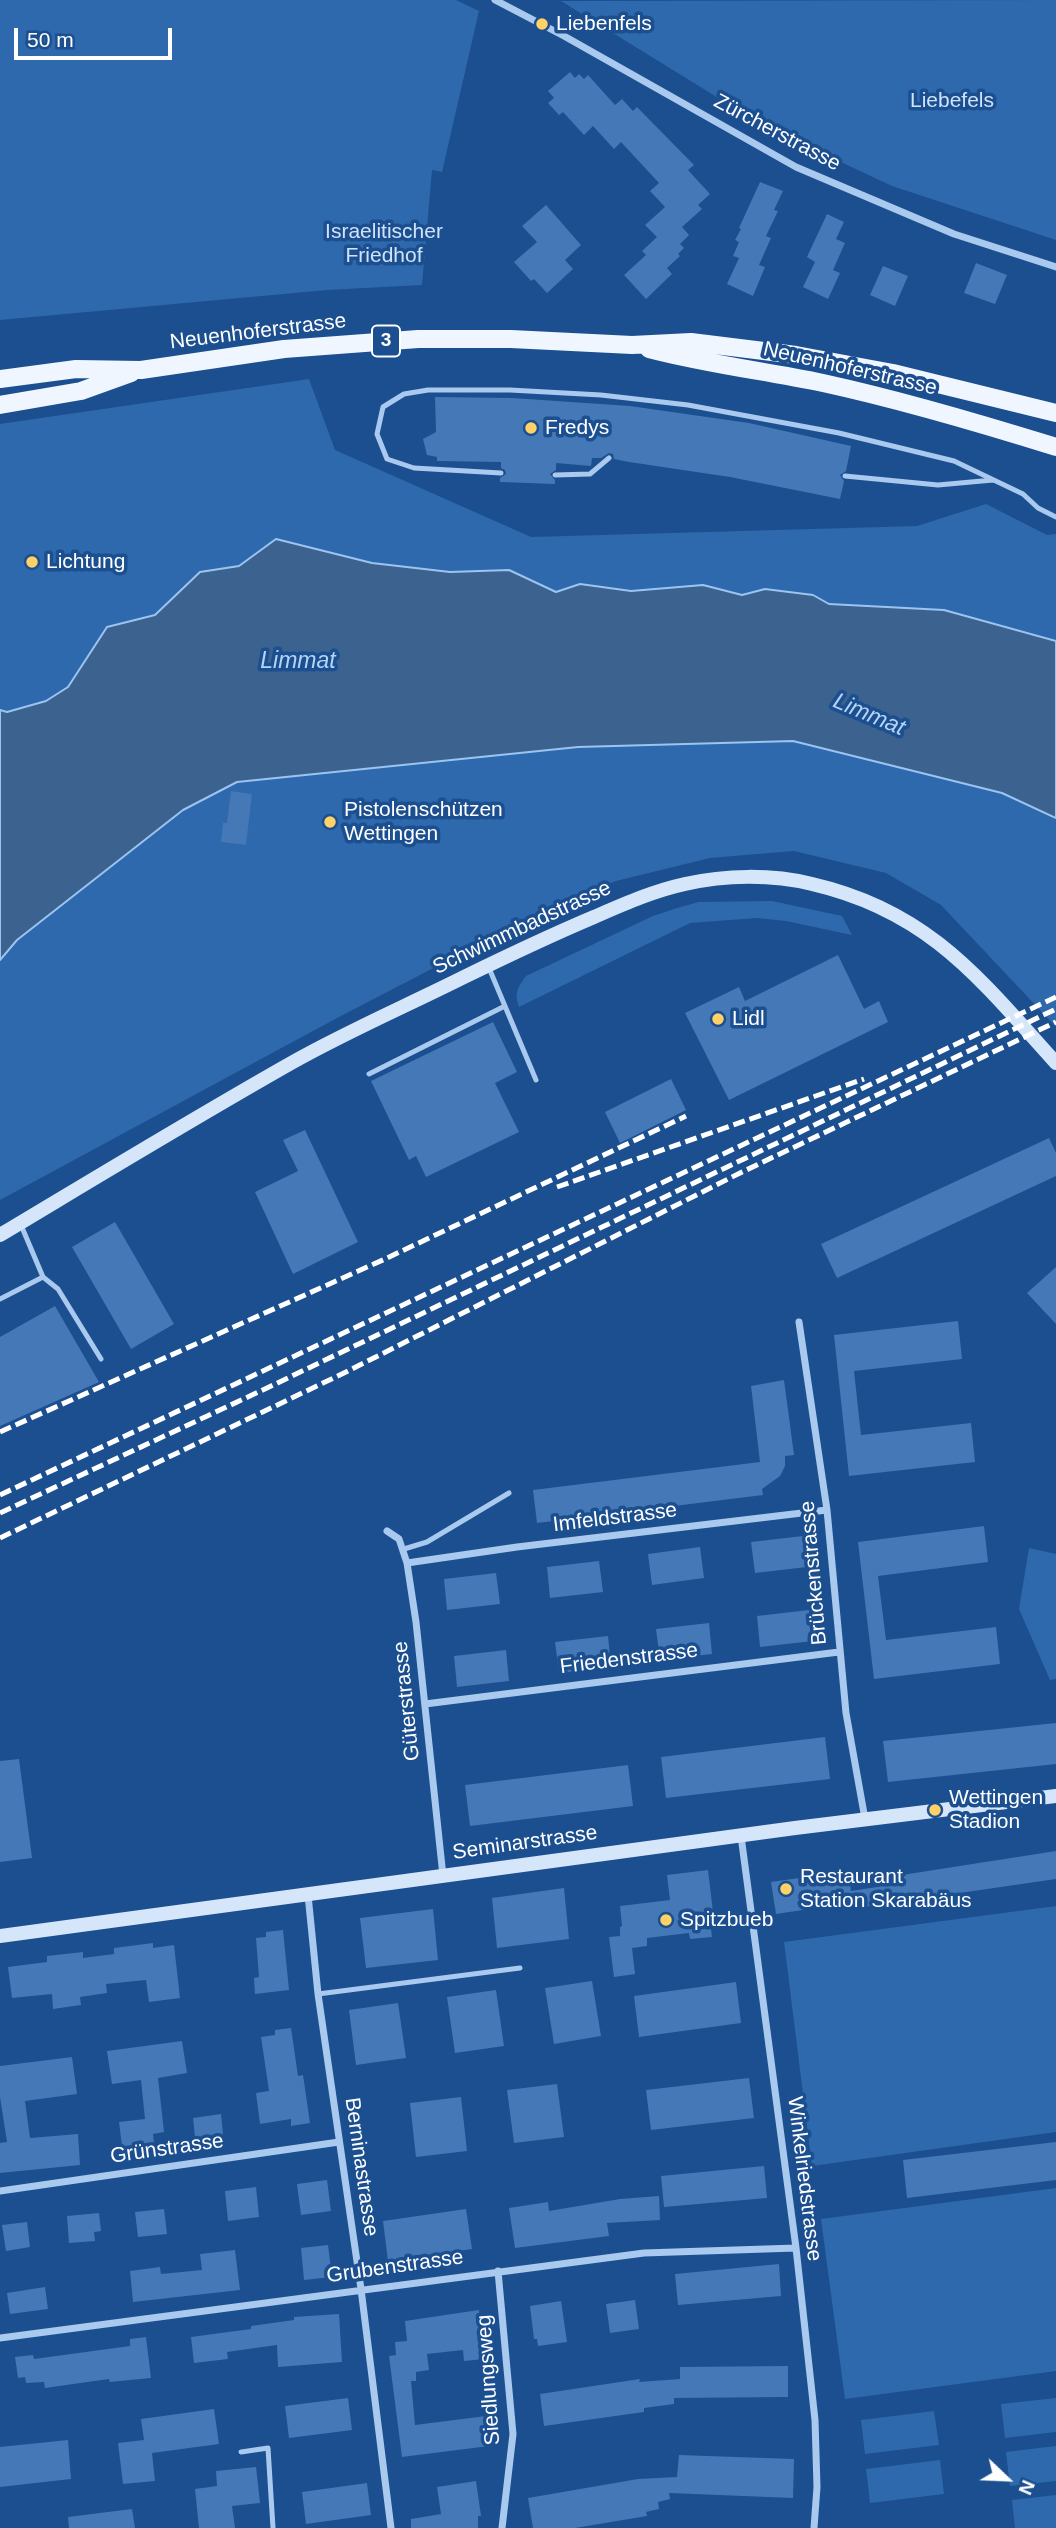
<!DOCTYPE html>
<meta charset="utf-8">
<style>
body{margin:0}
#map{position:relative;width:1056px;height:2528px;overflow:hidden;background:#1b4f8f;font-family:Helvetica,sans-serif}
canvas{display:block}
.north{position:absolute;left:972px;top:2444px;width:70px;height:70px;-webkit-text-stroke:5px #1b4f8f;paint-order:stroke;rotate:113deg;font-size:19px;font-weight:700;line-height:28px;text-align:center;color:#fff}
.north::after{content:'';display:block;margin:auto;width:24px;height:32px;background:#fff;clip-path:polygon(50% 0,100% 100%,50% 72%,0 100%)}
.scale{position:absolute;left:14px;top:28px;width:158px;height:32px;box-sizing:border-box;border:4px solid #fff;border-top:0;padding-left:9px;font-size:21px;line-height:24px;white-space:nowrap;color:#fff;-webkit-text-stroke:5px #1b4f8f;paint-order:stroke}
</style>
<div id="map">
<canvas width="1056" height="2528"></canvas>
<div class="north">N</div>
<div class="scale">50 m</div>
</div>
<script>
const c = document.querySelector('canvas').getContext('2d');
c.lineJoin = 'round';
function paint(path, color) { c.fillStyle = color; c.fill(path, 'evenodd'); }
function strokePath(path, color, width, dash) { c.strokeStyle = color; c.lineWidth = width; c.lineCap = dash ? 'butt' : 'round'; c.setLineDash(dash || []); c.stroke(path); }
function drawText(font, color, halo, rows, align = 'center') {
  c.font = font + ' Helvetica,sans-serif'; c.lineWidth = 7; c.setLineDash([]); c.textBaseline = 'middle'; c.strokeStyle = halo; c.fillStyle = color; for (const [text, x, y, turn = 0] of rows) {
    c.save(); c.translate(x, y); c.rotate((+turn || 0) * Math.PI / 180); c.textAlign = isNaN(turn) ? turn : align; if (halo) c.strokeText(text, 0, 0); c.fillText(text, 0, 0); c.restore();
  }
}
paint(new Path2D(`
 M 0,0 L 456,0 L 479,11 L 442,172 L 432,170 L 422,285 L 327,290 L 0,320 Z
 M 1056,0 L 1056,240 L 892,186 L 762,125 L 561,1 Z
 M 309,379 L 335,450 L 531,537 L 917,526 L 986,504 L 1047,535 L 1056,534 L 1056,641 L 944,610 L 828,604 L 813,595 L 765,589 L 742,595 L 703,585 L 631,591 L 580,584 L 556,593 L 509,570 L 450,572 L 372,563 L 276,539 L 239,566 L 200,572 L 155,615 L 107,627 L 68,687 L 46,701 L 7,712 L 0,710 L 0,424 Z
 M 793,741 L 1002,793 L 1056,818 L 1056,1027 L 941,905 L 886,873 L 794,851 L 710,858 L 616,881 L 559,903 L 337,1018 L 0,1200 L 0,960 L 17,940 L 183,810 L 237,782 L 578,747 Z
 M 772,901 L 842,916 L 852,935 L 786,921 L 757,918 L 690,923 L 519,1007 C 514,993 517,988 526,976 L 653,916 L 677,908 L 699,902 Z
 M 1029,1548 L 1056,1554 L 1056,1679 L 1050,1680 L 1019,1609 Z
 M 1056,1906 L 1056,2132 L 812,2166 L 784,1942 Z
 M 1056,2188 L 1056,2371 L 845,2399 L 821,2219 Z
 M 1056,2398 L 1056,2432 L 1005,2438 L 1001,2404 Z
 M 934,2411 L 939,2445 L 865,2454 L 861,2420 Z
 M 1056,2446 L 1056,2481 L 1010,2486 L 1006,2452 Z
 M 940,2460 L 944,2494 L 870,2503 L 866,2469 Z
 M 1056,2495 L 1056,2528 L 1015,2528 L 1012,2500 Z`), '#2e69ad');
const water = new Path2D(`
 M 276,539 L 372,563 L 450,572 L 509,570 L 556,592 L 580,584 L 631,591 L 703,585 L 742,595 L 765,589 L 813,595 L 829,604 L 944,610 L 1056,641 L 1056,818 L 1002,793 L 793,741 L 578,747 L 237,782 L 183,810 L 17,940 L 0,960 L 0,710 L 7,712 L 46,701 L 68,687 L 107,627 L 155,615 L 200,572 L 239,566 Z`);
paint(water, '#3c6290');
strokePath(water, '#9cc4f0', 2);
paint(new Path2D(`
 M 570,72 L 575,78 L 579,74 L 584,79 L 588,75 L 615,105 L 622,99 L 633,111 L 637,107 L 694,165 L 688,170 L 710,194 L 698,205 L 702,209 L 682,227 L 689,235 L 680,244 L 684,248 L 678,254 L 680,256 L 667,268 L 672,274 L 646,299 L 624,275 L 646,255 L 642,251 L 657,237 L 645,225 L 665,207 L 650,191 L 659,183 L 621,142 L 614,149 L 593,126 L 584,135 L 563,112 L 559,115 L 548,103 L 554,98 L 548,91 Z
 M 760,182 L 783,191 L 774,210 L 778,211 L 766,236 L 771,238 L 759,265 L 765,267 L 753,296 L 727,284 L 739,258 L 733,256 L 739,242 L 735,240 L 741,229 L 739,228 Z
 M 546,205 L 581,245 L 565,260 L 573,269 L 547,293 L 534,279 L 531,281 L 514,262 L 537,242 L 522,226 Z
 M 827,214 L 844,222 L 836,239 L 845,243 L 833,270 L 840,273 L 828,299 L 803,287 L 815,262 L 807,257 Z
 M 976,263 L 1007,275 L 995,304 L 964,293 Z
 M 883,266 L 908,276 L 895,306 L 870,295 Z
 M 435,397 L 512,398 L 630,406 L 749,423 L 851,446 L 846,471 L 840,475 L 844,481 L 840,499 L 730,477 L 629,462 L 614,459 L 613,454 L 609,453 L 601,458 L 592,458 L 591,466 L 556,463 L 556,470 L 550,474 L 555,480 L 555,484 L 500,482 L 500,478 L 506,474 L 505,470 L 501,468 L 501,462 L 437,461 L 437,457 L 427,455 L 423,439 L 436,432 Z
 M 231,791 L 252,794 L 246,845 L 221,842 L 223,823 L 227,823 Z
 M 838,955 L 864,1009 L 879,1001 L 888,1022 L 729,1100 L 685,1013 L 739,987 L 745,1001 Z
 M 493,1022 L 517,1072 L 495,1083 L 519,1132 L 426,1177 L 416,1156 L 409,1160 L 371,1081 Z
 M 671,1079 L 686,1110 L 620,1143 L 605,1112 Z
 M 305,1130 L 358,1242 L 293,1274 L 255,1192 L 298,1171 L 283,1140 Z
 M 1049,1138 L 1056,1153 L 1056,1176 L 837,1278 L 821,1244 Z
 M 115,1222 L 174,1324 L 131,1349 L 72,1247 Z
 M 1056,1267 L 1056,1324 L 1027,1293 Z
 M 55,1306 L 99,1382 L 0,1426 L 0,1337 Z
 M 958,1321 L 962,1359 L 854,1371 L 861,1435 L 971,1423 L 975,1462 L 849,1476 L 834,1335 Z
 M 784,1380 L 794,1455 L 785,1456 L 785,1466 L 780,1476 L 762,1489 L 763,1495 L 537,1523 L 533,1490 L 760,1462 L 751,1386 Z
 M 984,1526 L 988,1562 L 878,1576 L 886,1640 L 996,1627 L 1000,1664 L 874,1679 L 858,1542 Z
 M 803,1536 L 807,1567 L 755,1573 L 751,1542 Z
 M 700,1547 L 704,1578 L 652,1585 L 648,1554 Z
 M 599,1561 L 603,1592 L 550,1598 L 547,1567 Z
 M 496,1573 L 500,1604 L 447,1610 L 444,1579 Z
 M 809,1610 L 813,1641 L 760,1647 L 757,1616 Z
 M 709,1623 L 712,1654 L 660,1660 L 656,1629 Z
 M 608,1636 L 611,1667 L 559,1673 L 555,1642 Z
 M 506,1650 L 509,1681 L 457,1687 L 454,1656 Z
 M 1056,1723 L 1056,1764 L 888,1782 L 883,1741 Z
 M 825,1737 L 830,1779 L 666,1798 L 661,1757 Z
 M 19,1759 L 32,1858 L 0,1862 L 0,1761 Z
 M 628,1765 L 633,1806 L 470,1826 L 465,1785 Z
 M 1056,1851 L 1056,1879 L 843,1910 L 843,1904 L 776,1914 L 771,1882 L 848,1871 L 851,1891 L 890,1885 L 889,1877 Z
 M 708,1870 L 713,1912 L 709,1913 L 712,1937 L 690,1939 L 689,1933 L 647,1938 L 647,1946 L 632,1948 L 635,1974 L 614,1977 L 609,1937 L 620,1936 L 620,1927 L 622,1926 L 620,1906 L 670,1900 L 667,1875 Z
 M 564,1888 L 569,1939 L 497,1948 L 492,1898 Z
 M 433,1909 L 438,1960 L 366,1968 L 360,1918 Z
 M 283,1930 L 289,1990 L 255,1994 L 254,1978 L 259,1977 L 256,1938 L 266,1937 L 266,1932 Z
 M 153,1943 L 153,1948 L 174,1945 L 180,1998 L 149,2002 L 146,1980 L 106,1984 L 107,1993 L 80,1997 L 81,2005 L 53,2009 L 52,1994 L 12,1998 L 8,1967 L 47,1962 L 47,1956 L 83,1952 L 83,1958 L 114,1954 L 114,1948 Z
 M 592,1981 L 601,2036 L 554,2044 L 545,1988 Z
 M 736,1982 L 741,2023 L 639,2037 L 634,1996 Z
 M 496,1990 L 504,2046 L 455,2053 L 447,1997 Z
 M 398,2003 L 406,2058 L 356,2065 L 349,2010 Z
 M 291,2028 L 298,2076 L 303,2075 L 310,2123 L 291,2126 L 291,2119 L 260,2124 L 256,2093 L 269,2091 L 261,2037 L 275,2035 L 275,2030 Z
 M 182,2041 L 187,2073 L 158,2078 L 164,2132 L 153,2134 L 155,2150 L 123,2154 L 119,2122 L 145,2119 L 141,2080 L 112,2084 L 107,2051 Z
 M 72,2057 L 77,2094 L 25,2101 L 30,2138 L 78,2134 L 80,2165 L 0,2173 L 0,2143 L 7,2142 L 0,2097 L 0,2066 Z
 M 749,2078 L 754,2118 L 651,2130 L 646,2090 Z
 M 557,2084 L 564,2137 L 514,2143 L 507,2090 Z
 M 461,2097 L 467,2151 L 416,2157 L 410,2103 Z
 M 221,2114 L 224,2144 L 196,2147 L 193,2118 Z
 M 1056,2142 L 1056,2180 L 907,2198 L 903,2160 Z
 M 764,2166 L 767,2198 L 664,2207 L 661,2176 Z
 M 327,2180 L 331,2211 L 301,2215 L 297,2184 Z
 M 256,2187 L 259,2217 L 228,2221 L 225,2191 Z
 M 659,2196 L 660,2220 L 607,2223 L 609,2236 L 515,2248 L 509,2208 L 548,2202 L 549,2211 L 620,2199 Z
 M 164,2209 L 167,2234 L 138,2237 L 135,2212 Z
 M 466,2209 L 472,2249 L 388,2261 L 383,2221 Z
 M 99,2213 L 101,2231 L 94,2232 L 95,2241 L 69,2243 L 67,2216 Z
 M 27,2222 L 30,2247 L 6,2251 L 2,2225 Z
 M 328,2245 L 332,2277 L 304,2280 L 301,2248 Z
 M 235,2250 L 240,2290 L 133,2302 L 130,2271 L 160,2267 L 161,2274 L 202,2270 L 200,2254 Z
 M 779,2264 L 781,2296 L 678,2305 L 675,2274 Z
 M 45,2287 L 48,2309 L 10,2314 L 7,2293 Z
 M 635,2300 L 639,2329 L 610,2333 L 606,2304 Z
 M 561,2301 L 567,2342 L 538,2346 L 537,2339 L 534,2339 L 530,2306 Z
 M 479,2310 L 484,2359 L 464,2361 L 463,2350 L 427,2354 L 429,2370 L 416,2372 L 416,2381 L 411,2381 L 415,2425 L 494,2415 L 497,2445 L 402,2457 L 389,2356 L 396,2355 L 395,2342 L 407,2341 L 405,2321 Z
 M 339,2314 L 342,2362 L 278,2367 L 277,2345 L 227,2352 L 228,2359 L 194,2363 L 191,2337 L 251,2329 L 251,2326 L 294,2320 L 294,2317 Z
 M 146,2337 L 151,2378 L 110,2382 L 109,2379 L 45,2388 L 44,2382 L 26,2383 L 25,2377 L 18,2378 L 15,2357 L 33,2355 L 34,2359 L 130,2346 L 130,2339 Z
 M 788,2366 L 788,2397 L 674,2398 L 674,2404 L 644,2408 L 644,2412 L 544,2426 L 540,2394 L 640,2379 L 639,2382 L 680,2379 L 680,2367 Z
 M 348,2398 L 352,2430 L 289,2438 L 285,2406 Z
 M 214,2409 L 219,2444 L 152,2453 L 155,2481 L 123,2484 L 118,2443 L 144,2440 L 141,2419 Z
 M 68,2440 L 71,2479 L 0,2487 L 0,2447 Z
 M 679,2455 L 794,2459 L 793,2498 L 669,2493 L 670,2499 L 658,2502 L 659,2509 L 646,2512 L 647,2516 L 575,2528 L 533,2528 L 528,2498 L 638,2479 L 677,2477 Z
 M 256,2467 L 260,2503 L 232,2506 L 235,2528 L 199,2528 L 195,2489 L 217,2486 L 216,2471 Z
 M 476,2481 L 481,2516 L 478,2516 L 478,2528 L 411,2528 L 411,2519 L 441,2514 L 437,2487 Z
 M 367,2483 L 371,2515 L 306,2524 L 302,2492 Z
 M 132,2509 L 135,2528 L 69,2528 L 68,2517 Z`), '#4478b7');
strokePath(new Path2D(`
 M 501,473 L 414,468 L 387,459 L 377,434 L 383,407 L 404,394 L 428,390 L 510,390 L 601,395 L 688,405 L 839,433 L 954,461 L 1023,494 L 1038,508 L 1056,517
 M 555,475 L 590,474 L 609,458
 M 845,476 L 938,485 L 993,480
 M 489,968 L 536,1080
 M 369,1074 L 505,1006
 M 43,1277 L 58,1289 L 101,1359
 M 0,1299 L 43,1277 L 21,1225
 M 404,1549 L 427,1542 L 509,1493
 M 318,1994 L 520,1968
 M 241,2452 L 268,2448 L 273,2528`), '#a9c9ee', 5);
strokePath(new Path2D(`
 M 495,0 L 564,36 L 796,167 L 954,234 L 1056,267
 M 799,1322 L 827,1510 L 846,1713 L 865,1819
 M 387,1531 L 399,1539 L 407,1563 L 416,1622 L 443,1876
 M 407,1563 L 517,1547 L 827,1510
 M 425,1704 L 839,1652
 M 741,1836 L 796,2248 L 815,2420 L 817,2487 L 814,2528
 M 308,1895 L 318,1994 L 361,2289 L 391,2528
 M 0,2191 L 339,2142
 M 498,2271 L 513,2434 L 502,2528
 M 0,2338 L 644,2253 L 796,2248`), '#a9c9ee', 7);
strokePath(new Path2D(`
 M 0,1235 C 97,1177 194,1118 293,1062 C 348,1031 406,1006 462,978 C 505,957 549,936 594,917 C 624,904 653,891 685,884 C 725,875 771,874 812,884 C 929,911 980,979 1056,1063
 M 0,1936 L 795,1828 L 1056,1796`), '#d6e6fa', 14);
strokePath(new Path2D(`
 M 649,349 C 706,364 765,371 823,383 C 901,400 979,423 1056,447
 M 0,379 L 76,369 L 141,370 L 284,349 L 418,339 L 511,339 L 632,345 L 691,342 L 796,355 L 893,373 L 1056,413
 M 0,405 L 81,391 L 131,373`), '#f0f6ff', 18);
strokePath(new Path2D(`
 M 557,1187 L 864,1079
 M 0,1432 L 385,1259 L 686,1116
 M 0,1495 L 1056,997
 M 0,1513 L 267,1388 L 1056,1009
 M 0,1538 L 346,1372 L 740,1173 L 1056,1022`), '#fff', 5, [12, 5]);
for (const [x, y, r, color] of [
 [542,24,7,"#ffd166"],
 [531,428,7,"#ffd166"],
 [32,562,7,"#ffd166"],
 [330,822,7,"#ffd166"],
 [718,1019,7,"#ffd166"],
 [935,1810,7,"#ffd166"],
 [786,1889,7,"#ffd166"],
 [666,1920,7,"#ffd166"]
]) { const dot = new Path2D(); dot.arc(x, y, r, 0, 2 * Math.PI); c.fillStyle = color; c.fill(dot); strokePath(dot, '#1b4f8f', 2.5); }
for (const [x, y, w] of [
 [386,341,28]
]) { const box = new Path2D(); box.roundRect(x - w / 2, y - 15.5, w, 31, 5); c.fillStyle = '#1b4f8f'; c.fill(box); strokePath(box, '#fff', 2); }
drawText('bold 19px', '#fff', null, [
 ["3",386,341]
]);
drawText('21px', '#fff', '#1b4f8f', [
 ["Liebenfels",556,24],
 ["Fredys",545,428],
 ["Lichtung",46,562],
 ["Pistolenschützen",344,810],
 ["Wettingen",344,834],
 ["Lidl",732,1019],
 ["Wettingen",949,1798],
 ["Stadion",949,1822],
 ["Restaurant",800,1877],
 ["Station Skarabäus",800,1901],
 ["Spitzbueb",680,1920]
], 'left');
drawText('21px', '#cfe3fa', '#1b4f8f', [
 ["Liebefels",952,101],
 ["Israelitischer",384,232],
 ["Friedhof",384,256]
]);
drawText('21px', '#fff', '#1b4f8f', [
 ["Zürcherstrasse",777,133,28],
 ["Neuenhoferstrasse",258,332,-7],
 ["Neuenhoferstrasse",850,369,13],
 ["Schwimmbadstrasse",522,928,-25],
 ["Imfeldstrasse",615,1518,-7],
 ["Brückenstrasse",814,1573,-95],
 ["Friedenstrasse",629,1659,-7],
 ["Güterstrasse",407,1701,-96],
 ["Seminarstrasse",525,1843,-8],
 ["Grünstrasse",167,2149,-8],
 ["Berninastrasse",361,2167,82],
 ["Winkelriedstrasse",804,2179,83],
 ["Grubenstrasse",395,2267,-8],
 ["Siedlungsweg",489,2380,-94]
]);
drawText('italic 23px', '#b5d3f5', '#1b4f8f', [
 ["Limmat",298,662],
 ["Limmat",869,715,23]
]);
</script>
